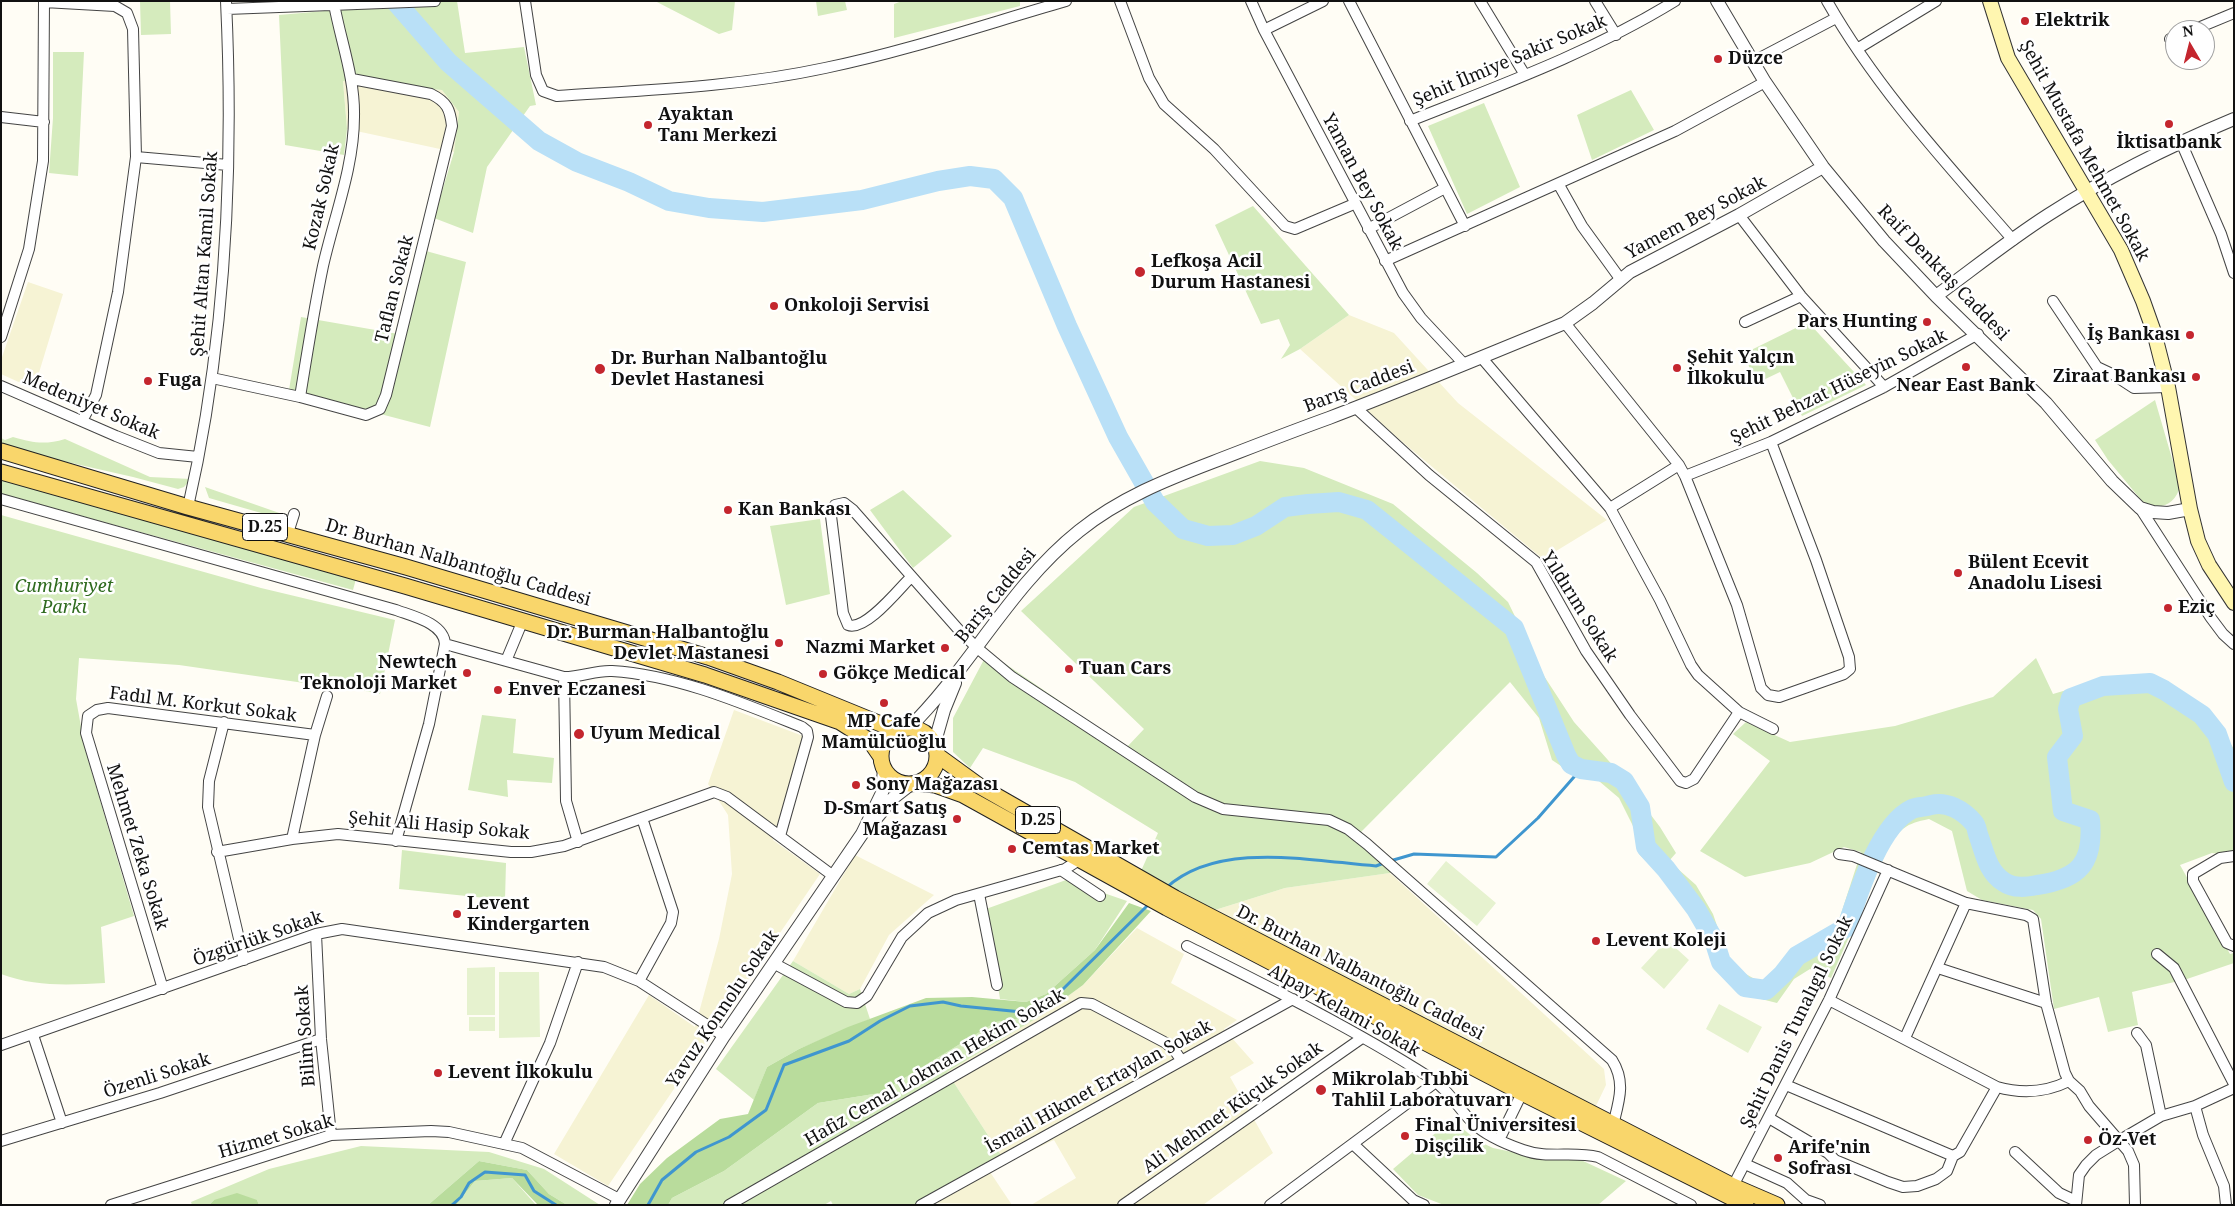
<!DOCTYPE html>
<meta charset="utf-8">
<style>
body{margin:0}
#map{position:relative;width:2235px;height:1206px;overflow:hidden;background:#fffdf5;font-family:"Noto Serif",serif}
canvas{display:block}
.frame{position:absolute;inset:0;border:2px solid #111;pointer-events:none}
.north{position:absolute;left:2165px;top:20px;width:50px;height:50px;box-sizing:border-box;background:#fff;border:1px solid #a0a0a0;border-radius:50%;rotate:352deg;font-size:14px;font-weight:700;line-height:20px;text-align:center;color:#111}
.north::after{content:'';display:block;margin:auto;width:18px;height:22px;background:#c4262e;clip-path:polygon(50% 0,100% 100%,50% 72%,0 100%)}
</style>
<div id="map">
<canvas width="2235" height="1206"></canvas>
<div class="frame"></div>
<div class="north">N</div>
</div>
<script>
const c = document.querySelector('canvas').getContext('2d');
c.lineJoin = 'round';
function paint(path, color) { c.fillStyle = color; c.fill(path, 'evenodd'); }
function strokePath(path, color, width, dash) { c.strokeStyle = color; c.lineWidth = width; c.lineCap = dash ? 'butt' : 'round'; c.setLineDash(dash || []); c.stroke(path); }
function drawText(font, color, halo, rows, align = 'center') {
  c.font = font + ' "Noto Serif",serif'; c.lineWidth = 5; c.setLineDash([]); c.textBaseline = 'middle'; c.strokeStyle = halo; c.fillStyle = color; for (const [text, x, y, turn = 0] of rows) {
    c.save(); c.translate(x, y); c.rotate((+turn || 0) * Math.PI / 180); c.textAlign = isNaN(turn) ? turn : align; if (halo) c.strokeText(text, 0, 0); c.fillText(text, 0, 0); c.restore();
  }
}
paint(new Path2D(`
 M 343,81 L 442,90 L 459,112 L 454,152 L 347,129 Z
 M 28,282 L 63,294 L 34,389 L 1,374 L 1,360 Z
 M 1349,315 L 1394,333 L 1458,403 L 1607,520 L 1543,559 L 1400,440 L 1300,349 Z
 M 734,710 L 803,736 L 773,840 L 820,874 L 608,1186 L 554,1154 L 649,995 L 695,1027 L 719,939 L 732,874 L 728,815 L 708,784 Z
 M 855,855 L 934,895 L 889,935 L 860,989 L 849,994 L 793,961 Z
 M 1390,873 L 1604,1069 L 1606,1085 L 1595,1108 L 1215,910 L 1285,888 Z
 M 1137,928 L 1184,954 L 1171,983 L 1237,1020 L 1224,1029 L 1254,1063 L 1230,1077 L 1273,1153 L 1203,1205 L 1120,1205 L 1118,1203 L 1116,1205 L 1031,1205 L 1076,1178 L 1054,1140 L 1006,1163 L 947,1072 L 1042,1015 L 1083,985 Z
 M 990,1172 L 1012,1205 L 934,1203 Z`), '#f6f3d4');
paint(new Path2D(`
 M 140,1 L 170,1 L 171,34 L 141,35 Z
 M 324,1 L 457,1 L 465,53 L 524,47 L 536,105 L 530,106 L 487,167 L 473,233 L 434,218 L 454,152 L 459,112 L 442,90 L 343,81 L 347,129 L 344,155 L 285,145 L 279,15 L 325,11 Z
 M 655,1 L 735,1 L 732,30 L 719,34 Z
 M 816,1 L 845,1 L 847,10 L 818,16 Z
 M 902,1 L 1020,1 L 1020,6 L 894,38 L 894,4 Z
 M 53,52 L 84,52 L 78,176 L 49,173 L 53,118 Z
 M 1631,90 L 1654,130 L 1592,160 L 1577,115 Z
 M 1484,103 L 1520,187 L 1467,214 L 1428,126 Z
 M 1253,206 L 1349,315 L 1300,349 L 1281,359 L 1290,345 L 1279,319 L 1261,324 L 1215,225 Z
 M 426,251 L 466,262 L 430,427 L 289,390 L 301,317 L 404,335 Z
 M 1808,322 L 1866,385 L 1802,416 L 1780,372 L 1757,383 L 1743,354 Z
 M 2155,400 L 2180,486 C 2176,505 2158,512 2142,501 L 2108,460 L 2095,440 Z
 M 13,437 C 33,443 45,445 65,439 L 150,477 L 191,479 L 184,487 L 178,489 L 133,477 L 1,447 L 1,438 L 5,440 Z
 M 1260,461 L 1304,468 L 1393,504 L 1477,573 L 1508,602 L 1544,676 L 1574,722 L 1616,769 L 1660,827 L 1676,853 L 1669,861 L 1696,885 L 1713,914 L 1727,955 L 1744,973 L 1760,982 L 1773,978 L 1792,950 L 1823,935 L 1839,920 L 1861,852 L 1844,847 L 1810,863 L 1745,877 L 1700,851 L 1770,761 L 1733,734 L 1746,722 L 1790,742 L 1895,726 L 1993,697 L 2036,658 L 2053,694 L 2070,689 L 2144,675 L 2205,710 L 2216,721 L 2234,749 L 2234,856 L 2212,853 L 2180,865 L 2230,954 L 2234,953 L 2234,963 L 2187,979 L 2132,992 L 2138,1025 L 2108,1032 L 2099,997 L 2054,1009 L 2041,919 L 2033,910 L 1982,900 L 1967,891 L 1952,831 L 1929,819 C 1905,824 1901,828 1888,848 L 1831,978 L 1810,969 L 1794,979 L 1777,1003 L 1749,996 L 1715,967 L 1693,915 L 1679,899 L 1675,890 L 1639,854 L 1634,828 L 1619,798 L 1593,776 L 1567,770 L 1552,760 L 1539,718 L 1510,682 L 1361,832 L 1402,867 L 1390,873 L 1285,888 L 1215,910 L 1141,871 L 1158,833 L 1075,782 L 983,748 L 970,768 L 953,752 L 953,718 L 988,652 L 1127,747 L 1144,729 L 1021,611 L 1134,507 Z
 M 1,479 L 356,579 L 353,590 L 1,494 Z
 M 205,487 L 285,515 L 282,519 L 209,498 Z
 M 903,490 L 952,536 L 913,568 L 870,510 Z
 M 1,515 L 261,588 L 395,620 L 380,694 L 322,682 L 318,685 L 179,665 L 79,658 L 76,699 L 85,749 L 134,916 L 101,927 L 105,983 C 69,985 35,987 1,974 Z
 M 820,519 L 830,594 L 786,605 L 770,526 Z
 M 482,715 L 516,719 L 513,753 L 554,758 L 552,783 L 507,780 L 508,797 L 468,790 Z
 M 402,850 L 506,863 L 505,900 L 399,889 Z
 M 1066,880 L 1127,901 L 1095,950 L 1046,994 L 1026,1002 L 1000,999 L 986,909 Z
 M 793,961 L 849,994 L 860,989 L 870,1019 L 799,1049 L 767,1067 L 754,1100 L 716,1069 Z
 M 1042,1015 L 947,1072 L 1006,1163 L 932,1205 L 833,1205 L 831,1201 L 824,1205 L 668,1205 L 672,1198 L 724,1171 L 818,1103 L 880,1093 L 996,1022 Z
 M 1452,1119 L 1476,1140 L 1493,1148 L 1551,1160 L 1581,1160 L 1626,1181 L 1598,1205 L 1444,1205 L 1418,1195 L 1393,1169 Z
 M 361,1146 L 489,1152 L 544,1169 L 600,1205 L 567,1205 L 549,1194 L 527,1170 L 479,1161 L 428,1205 L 259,1205 L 257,1200 L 214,1200 L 209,1205 L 192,1205 L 191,1202 L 269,1169 Z
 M 512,1178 L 536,1205 L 456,1205 L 475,1181 Z`), '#d5ebbd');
paint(new Path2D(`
 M 1129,903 L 1151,911 L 1083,985 L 1042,1015 L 996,1022 L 880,1093 L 818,1103 L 724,1171 L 672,1198 L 668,1205 L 627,1205 L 640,1184 L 667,1158 L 720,1119 L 748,1114 L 767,1067 L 799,1049 L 848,1027 L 926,998 L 972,997 L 1026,1002 L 1046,994 L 1095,950 Z
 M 479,1161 L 527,1170 L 549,1194 L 567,1205 L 538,1205 L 512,1178 L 475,1181 L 456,1205 L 428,1205 Z
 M 237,1193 L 257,1200 L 259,1205 L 209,1205 L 214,1200 Z`), '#b9dc9c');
paint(new Path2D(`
 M 1446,861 L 1496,903 L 1477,926 L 1427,884 Z
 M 1667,940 L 1689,960 L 1664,989 L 1641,968 Z
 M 495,967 L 495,1015 L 467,1015 L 467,968 Z
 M 499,972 L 539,972 L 540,1037 L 499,1038 Z
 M 1719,1004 L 1762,1027 L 1748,1053 L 1706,1029 Z
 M 469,1017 L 495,1017 L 495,1031 L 469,1031 Z`), '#e6f2cf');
strokePath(new Path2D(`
 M 1390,861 L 1414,854 L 1496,857 L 1538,818 L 1581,769
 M 1166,888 C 1218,840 1312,861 1376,866 L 1384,863
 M 452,1205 L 461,1197 L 469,1183 L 485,1172 L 525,1175 L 534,1191 L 556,1205
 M 648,1205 L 662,1180 L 696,1152 L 729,1137 L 766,1110 L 784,1065 L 849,1041 L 880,1021 L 910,1006 L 943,1002 L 961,1006 L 1032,1013 L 1046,1009 L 1059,993 L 1149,904`), '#3f96cf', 3);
strokePath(new Path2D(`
 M 395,1 L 448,62 L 539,141 L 577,162 L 629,182 L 669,201 L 709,208 L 763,212 L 862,200 L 938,181 L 970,176 L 994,179 L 1013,198 L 1067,326 L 1118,437 L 1155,502 L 1183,529 L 1208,536 L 1233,535 L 1256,526 L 1285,507 L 1308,504 L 1339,502 L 1367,510 L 1514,628 L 1566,755 L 1571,764 L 1581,769 L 1611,773 L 1624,781 L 1640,807 L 1646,847 L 1666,869 L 1696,909 L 1714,940 L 1721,962 L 1745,987 L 1766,990 L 1783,974 L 1797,956 L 1847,927 C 1858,894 1879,825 1912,809 C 1917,807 1925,807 1931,805 C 1947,801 1963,810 1974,823 C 1977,826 1977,833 1979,837 C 1985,854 1988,872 2004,882 C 2014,889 2027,887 2037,885 C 2079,879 2094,863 2090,820 L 2063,811 L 2057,757 L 2073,736 L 2068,709 L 2071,698 L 2103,686 L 2150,683 L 2164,690 L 2202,715 L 2217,734 L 2234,782`), '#b9e0f7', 20);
const minor = new Path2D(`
 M 525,1 L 536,75 L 543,91 L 557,96 C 646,90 737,87 825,68 C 907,51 986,24 1066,1
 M 1120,1 L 1149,78 L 1164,104 L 1214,149 L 1285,226 L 1295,229 L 1354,204
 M 1251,1 L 1264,30 L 1403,293 L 1421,318 L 1464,364
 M 1349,1 L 1465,226
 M 1480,1 L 1525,75
 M 1595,1 L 1616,35
 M 1827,1 C 1877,89 1947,164 2013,240
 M 44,2 L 115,6 L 127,13 L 133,29 L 136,157 L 118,292 L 96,395 L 82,421
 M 227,9 L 435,1
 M 1264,30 L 1323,1
 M 2193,30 L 2234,13
 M 2170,39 L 2175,37
 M 1857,49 L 1936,1
 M 1754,61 L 1836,18
 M 1,117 L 44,122
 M 1410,121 C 1501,85 1592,52 1675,1
 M 2181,142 L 2221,234 L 2234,273
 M 136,157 L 228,165
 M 1559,185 L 1582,226 L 1621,280
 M 1739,215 L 1801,296 L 1884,387
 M 1368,229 L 1445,188
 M 1385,261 L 1675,131 L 1765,82
 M 2053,301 L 2097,367 L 2114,375 L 2134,388 L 2168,387
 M 1745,322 L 1801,296
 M 1565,323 L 1679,465 L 1685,476 L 1737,605 L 1761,688 L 1768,695 L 1779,697 L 1844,674 L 1850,669 L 1849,657 L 1816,560 L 1771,442
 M 1,337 L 29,249 L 43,161 L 44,1
 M 1481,357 L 1610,508 L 1660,600 L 1691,665 L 1698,675 L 1739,712 L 1773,729
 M 212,378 L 300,397 L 366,415 L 380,409 L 386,395 L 452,126 C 450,109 447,102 431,94 L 352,79
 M 1,386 L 116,436 L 159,453 L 198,457
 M 300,397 C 307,354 314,309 323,266 C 334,217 354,167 354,117 C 355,78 341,42 334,4
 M 1356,408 L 1429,475 L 1536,562 L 1586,651 L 1630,715 L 1680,781 L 1686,783 L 1694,779 L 1739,712
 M 1685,476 L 1771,442 L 1884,387 L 1978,334
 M 1,499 L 396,610 C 412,616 444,623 445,644 L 429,724 L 396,841
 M 188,507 C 226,341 234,170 226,1
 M 1610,508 L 1679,465
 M 2140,508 L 2211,618 L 2223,634 L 2234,644
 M 288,533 L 294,514
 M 911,577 C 899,589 865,632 848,625 L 843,613 L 831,516 L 835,505 L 844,503 L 853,510 L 958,629 L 976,647 L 1012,677 L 1195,797 L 1223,809 L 1329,820 L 1348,829 L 1367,844 L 1612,1060 C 1626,1082 1619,1101 1613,1125
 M 445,644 L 564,677 C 582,677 596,670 612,671 C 677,675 742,703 802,727 L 807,731 L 808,737 L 780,836
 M 506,661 L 523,620
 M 564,677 L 566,801 L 578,842
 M 224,722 L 209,781 L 208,807 L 244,960
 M 292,839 L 315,735 L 327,696
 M 217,852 L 292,839 L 338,834 L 511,852 L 531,852 L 564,846 L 714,792 L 727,797 L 832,875
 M 1839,854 L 1853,856 L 1966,903 L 2026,915 L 2033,919 L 2046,1003 L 2065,1073 L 2069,1081 L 2080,1091 L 2089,1106 L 2128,1151 L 2134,1165 L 2135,1205
 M 2234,856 L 2220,858 L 2193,874 L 2193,881 L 2227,943 L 2234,946
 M 1061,870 L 1100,896
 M 979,894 L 997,985
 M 316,934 L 321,1039 L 331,1135
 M 1187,946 C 1269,987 1352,1028 1429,1077 C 1448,1089 1458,1108 1473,1123 C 1486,1136 1506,1144 1523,1150 C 1547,1159 1573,1151 1598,1157 L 1691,1205
 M 2157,954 L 2174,968 L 2234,1084
 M 775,964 L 846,1002 L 857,1003 L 867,996 L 902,937 L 928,913 L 956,900 L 1065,869 L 1079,860
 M 1938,968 L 2046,1003
 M 639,981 L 671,923 L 673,912 L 642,818
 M 163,989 L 86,733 L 88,716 L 97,710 L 108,708 L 315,735
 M 1829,1000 L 1997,1087 C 2022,1094 2045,1093 2069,1081
 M 2137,1033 L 2146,1045 L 2161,1116
 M 33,1035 L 62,1123
 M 1905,1038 L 1966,903
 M 1,1045 L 316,934 L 342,929 L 604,967 L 639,981 L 724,1036
 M 1786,1085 L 1953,1156
 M 2195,1106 L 2203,1135 L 2224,1186 L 2226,1205
 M 1769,1118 L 1828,1153 L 1835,1160 L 1888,1182 L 1903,1187 L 1917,1186 L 1936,1179 L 1947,1171 L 1953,1156
 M 1499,1140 L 1522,1093
 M 1,1141 L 160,1093 L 321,1039
 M 504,1144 L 550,1043 L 578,962
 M 1353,1144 L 1413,1200 L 1424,1205
 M 2015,1152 L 2059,1193 L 2076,1201
 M 1953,1156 L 1960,1152 L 1997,1087
 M 1745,1164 L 1787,1183 L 1806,1200 L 1820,1205
 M 1733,1186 L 1829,1000 L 1888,870
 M 111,1205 L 331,1135 L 431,1131 L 449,1132 L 522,1148 L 619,1199
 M 729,1205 L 1081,1003 L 1092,1004 L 1166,1043 L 1175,1051 L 1181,1060
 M 921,1205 L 1293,999
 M 1123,1205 L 1362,1038
 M 1270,1205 L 1436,1082
 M 2076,1205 L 2079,1175 L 2086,1165 L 2096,1155 L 2120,1140 L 2161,1116 L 2195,1106 L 2234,1088`);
const tertiary = new Path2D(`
 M 1717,1 L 1765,82 L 1823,167 L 1884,241 L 1936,296 L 2046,403 L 2112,481 L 2140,508 L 2153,512 L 2168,513 L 2190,509
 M 1936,296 C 1973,269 2009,240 2048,215 C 2107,177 2169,146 2234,119
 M 908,729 C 971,667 1010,586 1079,531 C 1120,498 1166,480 1213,462 C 1252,447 1290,432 1329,418 C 1408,388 1487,355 1565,323 L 1593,303 L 1630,272 L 1739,215 L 1823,167
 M 934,745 L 944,710 L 955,683
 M 874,821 L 893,798 L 911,784
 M 616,1205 L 724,1036 L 862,834 L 882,793 L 884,768`);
const secondary = new Path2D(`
 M 1990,1 L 2008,58 L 2121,250 L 2143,301 L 2154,332 L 2168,387 L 2190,509 L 2198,541 L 2209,565 L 2234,603`);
const primary = new Path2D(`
 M 1,451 L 188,507 L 406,567 L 708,657 L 778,682 L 898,731
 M 1,472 L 405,586 L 705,675 L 840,722 L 870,741 L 881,757
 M881 756a28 28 0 1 1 56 0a28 28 0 1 1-56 0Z
 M 937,755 L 981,787 L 1175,898 L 1733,1186 L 1777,1205
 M 916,783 L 935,785 L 963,795 L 1167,908 L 1522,1093 L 1746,1205`);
strokePath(minor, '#444', 12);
strokePath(tertiary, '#444', 14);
strokePath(secondary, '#333', 16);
strokePath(primary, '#222', 17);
strokePath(minor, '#fff', 10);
strokePath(tertiary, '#fff', 12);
strokePath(secondary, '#fff6b0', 14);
strokePath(primary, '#f9d66b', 15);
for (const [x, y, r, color] of [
 [2025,21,5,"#c4262e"],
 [1718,59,5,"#c4262e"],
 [2169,124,5,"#c4262e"],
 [648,125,5,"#c4262e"],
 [1140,272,6,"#c4262e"],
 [774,306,5,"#c4262e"],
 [1927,322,5,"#c4262e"],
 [2190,335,5,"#c4262e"],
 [1966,367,5,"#c4262e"],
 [1677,368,5,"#c4262e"],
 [600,369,6,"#c4262e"],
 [2196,377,5,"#c4262e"],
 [148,381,5,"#c4262e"],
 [728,510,5,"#c4262e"],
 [1958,573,5,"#c4262e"],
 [2168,608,5,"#c4262e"],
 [779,643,5,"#c4262e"],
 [945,648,5,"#c4262e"],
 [1069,669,5,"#c4262e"],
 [467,673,5,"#c4262e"],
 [823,674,5,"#c4262e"],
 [498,690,5,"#c4262e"],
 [884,703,5,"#c4262e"],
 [579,734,6,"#c4262e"],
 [856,785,5,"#c4262e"],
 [957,819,5,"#c4262e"],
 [1012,849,5,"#c4262e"],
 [457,914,5,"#c4262e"],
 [1596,941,5,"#c4262e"],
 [438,1073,5,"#c4262e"],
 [1321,1090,6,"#c4262e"],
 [1405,1136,5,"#c4262e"],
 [2088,1140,5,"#c4262e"],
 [1778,1158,5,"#c4262e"]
]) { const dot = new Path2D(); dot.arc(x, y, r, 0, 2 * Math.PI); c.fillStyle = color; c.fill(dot); strokePath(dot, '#fff', 2); }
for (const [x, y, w] of [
 [265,527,45],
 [1038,820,45]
]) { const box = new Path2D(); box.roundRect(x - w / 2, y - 13.5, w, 27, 4); c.fillStyle = '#fff'; c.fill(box); strokePath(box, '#111', 1); }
drawText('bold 16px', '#111', null, [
 ["D.25",265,527],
 ["D.25",1038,820]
]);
drawText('bold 18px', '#111', '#fff', [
 ["Elektrik",2035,21],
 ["Düzce",1728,59],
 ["Ayaktan",658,115],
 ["Tanı Merkezi",658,136],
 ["İktisatbank",2169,143,"center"],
 ["Lefkoşa Acil",1151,262],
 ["Durum Hastanesi",1151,283],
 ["Onkoloji Servisi",784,306],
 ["Pars Hunting",1917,322,"right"],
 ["İş Bankası",2180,335,"right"],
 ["Şehit Yalçın",1687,358],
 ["İlkokulu",1687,379],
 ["Dr. Burhan Nalbantoğlu",611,359],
 ["Devlet Hastanesi",611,380],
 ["Ziraat Bankası",2186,377,"right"],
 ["Fuga",158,381],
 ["Near East Bank",1966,386,"center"],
 ["Kan Bankası",738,510],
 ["Bülent Ecevit",1968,563],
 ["Anadolu Lisesi",1968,584],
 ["Eziç",2178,608],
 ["Dr. Burman Halbantoğlu",769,633,"right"],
 ["Devlet Mastanesi",769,654,"right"],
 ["Nazmi Market",935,648,"right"],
 ["Newtech",457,663,"right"],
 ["Teknoloji Market",457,684,"right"],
 ["Tuan Cars",1079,669],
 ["Gökçe Medical",833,674],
 ["Enver Eczanesi",508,690],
 ["MP Cafe",884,722,"center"],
 ["Mamülcüoğlu",884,743,"center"],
 ["Uyum Medical",590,734],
 ["Sony Mağazası",866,785],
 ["D-Smart Satış",947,809,"right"],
 ["Mağazası",947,830,"right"],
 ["Cemtas Market",1022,849],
 ["Levent",467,904],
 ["Kindergarten",467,925],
 ["Levent Koleji",1606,941],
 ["Levent İlkokulu",448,1073],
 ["Mikrolab Tıbbi",1332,1080],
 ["Tahlil Laboratuvarı",1332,1101],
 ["Final Üniversitesi",1415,1126],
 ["Dişçilik",1415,1147],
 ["Öz-Vet",2098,1140],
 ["Arife'nin",1788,1148],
 ["Sofrası",1788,1169]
], 'left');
drawText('18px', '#111', '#fff', [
 ["Şehit İlmiye Sakir Sokak",1510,61,-23],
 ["Şehit Mustafa Mehmet Sokak",2084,151,61],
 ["Yaman Bey Sokak",1362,182,62],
 ["Kozak Sokak",322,197,-77],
 ["Yamem Bey Sokak",1696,218,-28],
 ["Şehit Altan Kamil Sokak",205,254,-86],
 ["Raif Denktaş Caddesi",1943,273,46],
 ["Taflan Sokak",395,289,-76],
 ["Barış Caddesi",1359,387,-21],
 ["Şehit Behzat Hüseyin Sokak",1839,387,-26],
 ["Medeniyet Sokak",91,406,23],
 ["Dr. Burhan Nalbantoğlu Caddesi",458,563,16],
 ["Bariş Caddesi",996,596,-51],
 ["Yıldırım Sokak",1579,607,58],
 ["Fadıl M. Korkut Sokak",203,705,7],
 ["Şehit Ali Hasip Sokak",439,826,5],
 ["Mehmet Zeka Sokak",137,847,73],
 ["Özgürlük Sokak",258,939,-19],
 ["Dr. Burhan Nalbantoğlu Caddesi",1360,973,27],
 ["Yavuz Konnolu Sokak",723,1009,-56],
 ["Alpay Kelami Sokak",1344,1011,29],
 ["Şehit Danis Tunalıgıl Sokak",1797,1022,-64],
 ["Bilim Sokak",306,1036,-94],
 ["Hafiz Cemal Lokman Hekim Sokak",935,1068,-30],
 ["Özenli Sokak",157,1076,-18],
 ["İsmail Hikmet Ertaylan Sokak",1099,1087,-29],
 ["Ali Mehmet Küçuk Sokak",1233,1108,-35],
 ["Hizmet Sokak",276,1137,-16]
]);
drawText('italic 18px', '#2f6b1f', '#fff', [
 ["Cumhuriyet",64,587],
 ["Parkı",64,608]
]);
</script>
